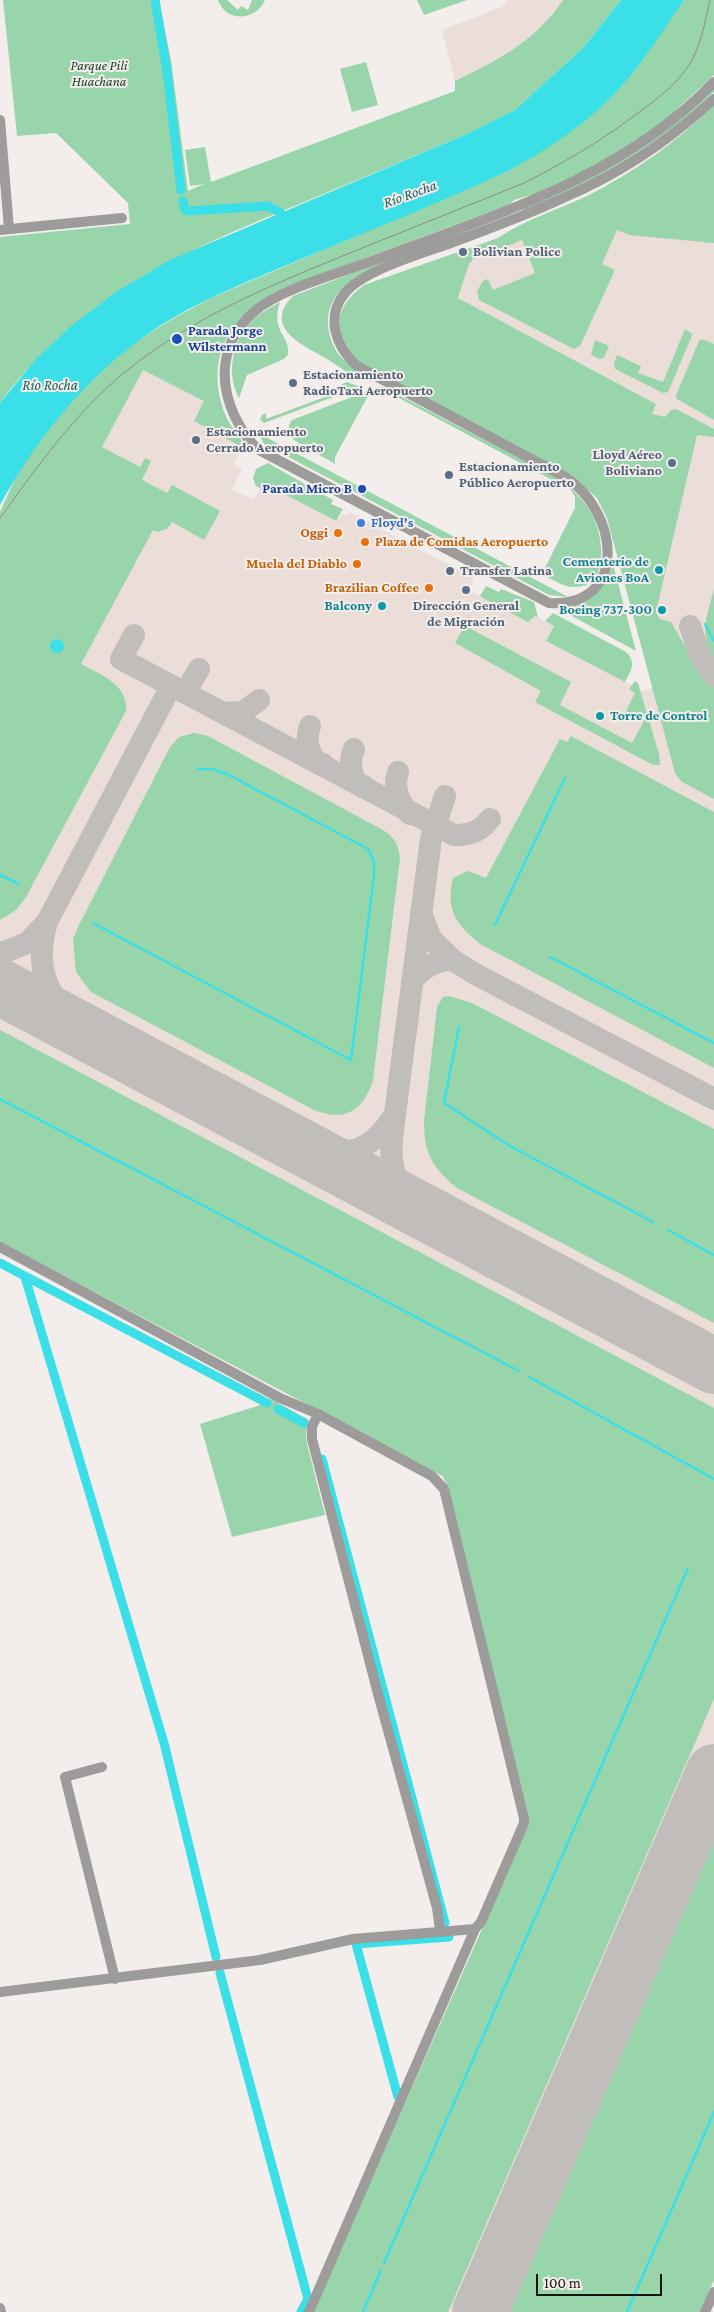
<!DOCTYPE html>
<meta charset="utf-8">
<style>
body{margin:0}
#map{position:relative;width:714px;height:2312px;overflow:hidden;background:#f3eeeb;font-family:"Crimson Pro",serif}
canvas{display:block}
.scale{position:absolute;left:536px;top:2274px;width:126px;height:22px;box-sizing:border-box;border:2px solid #161514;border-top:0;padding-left:6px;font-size:15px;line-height:18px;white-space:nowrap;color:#161514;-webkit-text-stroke:4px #f3eeeb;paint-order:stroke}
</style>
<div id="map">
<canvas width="714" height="2312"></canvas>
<div class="scale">100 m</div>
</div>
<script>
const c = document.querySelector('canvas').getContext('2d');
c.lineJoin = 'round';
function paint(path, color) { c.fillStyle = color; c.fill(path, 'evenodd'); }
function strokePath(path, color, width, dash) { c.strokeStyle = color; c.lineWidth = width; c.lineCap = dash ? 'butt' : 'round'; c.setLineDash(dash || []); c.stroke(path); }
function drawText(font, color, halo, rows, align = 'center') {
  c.font = font + ' "Crimson Pro",serif'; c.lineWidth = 4; c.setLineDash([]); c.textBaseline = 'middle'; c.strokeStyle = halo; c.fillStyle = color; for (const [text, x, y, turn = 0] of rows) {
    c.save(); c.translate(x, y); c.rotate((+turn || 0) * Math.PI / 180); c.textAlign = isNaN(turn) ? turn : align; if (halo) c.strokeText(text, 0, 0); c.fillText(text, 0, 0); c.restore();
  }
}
paint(new Path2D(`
 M 508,0 L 563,0 L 542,27 L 505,57 L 455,81 L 442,30 L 501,7 Z
 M 714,122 L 714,2150 L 645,2312 L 313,2312 L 528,1825 L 529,1817 L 443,1477 L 0,1242 L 0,546 L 102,447 L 143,369 L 205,401 L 194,421 L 243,447 L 233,465 L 242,470 L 232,489 L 254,500 L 263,483 L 336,521 L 343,514 L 347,516 L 349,512 L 474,578 L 469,590 L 483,598 L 535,616 L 554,626 L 546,641 L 631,685 L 637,682 L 641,691 L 656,687 L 609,512 L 656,404 L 458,299 L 469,264 L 479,251 L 602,203 Z`), '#ebded8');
paint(new Path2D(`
 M 3,0 L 159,0 L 171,60 L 188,191 L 204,184 L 190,186 L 185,150 L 205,147 L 211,182 L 455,91 L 455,81 C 500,59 534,42 563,0 L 621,0 L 583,48 L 515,110 L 467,134 C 415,156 362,178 309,200 C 185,251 83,292 0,403 L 0,237 L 130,224 L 128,203 L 56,133 L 17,136 Z
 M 218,0 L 227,0 L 238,10 L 241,6 L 248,10 L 252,0 L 265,0 C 256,21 226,23 218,0 Z
 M 417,0 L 467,0 L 424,15 Z
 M 684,0 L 714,0 L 714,75 L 660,125 L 616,155 L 538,193 L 514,200 L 509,205 L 289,286 C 235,310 202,352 225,414 C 230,427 241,437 247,450 L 194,421 L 204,401 L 143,370 L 102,447 L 140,467 L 145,458 L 151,461 L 142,480 L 167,493 L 172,485 L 220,511 L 204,540 L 172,522 L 167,529 L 157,532 L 153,530 L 81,664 C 101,675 128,684 126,711 L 26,897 L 16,910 L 0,920 L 0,512 C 7,497 13,481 22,467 C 52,418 94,372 141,339 C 163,323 187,311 211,298 L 508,171 L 618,90 Z
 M 366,62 L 378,105 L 352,112 L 340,69 Z
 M 714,86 L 714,92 L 676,127 L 603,176 L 524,211 L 522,208 C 603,175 651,147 714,86 Z
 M 714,105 L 714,243 L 629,235 L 617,230 L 602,264 L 615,270 L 580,346 L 574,349 L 479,300 L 477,291 L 483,281 L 488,279 L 493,290 L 535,273 L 522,240 L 481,257 L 479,252 L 469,264 L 458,298 L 656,404 L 652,414 L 665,417 L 671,410 L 676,409 L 714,429 L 714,437 L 697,435 L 656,612 L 660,619 L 671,622 L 703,677 L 714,687 L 714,799 L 682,782 L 675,773 L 607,518 L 597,498 L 571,476 L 358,361 C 333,331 332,309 364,285 L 498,238 C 526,219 557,210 587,196 C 634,172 677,142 714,105 Z
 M 465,230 L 466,233 C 445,241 425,249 405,257 C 364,272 310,291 334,347 C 343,366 369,374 372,382 C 355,380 342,368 327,359 C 305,346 261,328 293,296 Z
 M 280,302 C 270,333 291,335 288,355 L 284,359 L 247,375 L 239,398 C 226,374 232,341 251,322 C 259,313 270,308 280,302 Z
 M 685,329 L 692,334 L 691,338 L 668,392 L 663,393 L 615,369 L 614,363 L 617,355 L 641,366 L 638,373 L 663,382 Z
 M 702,339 L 714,344 L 714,420 L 677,399 L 676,395 L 699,341 Z
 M 595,340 L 609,346 L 604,358 L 600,359 L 591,355 Z
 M 347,382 L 360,387 L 264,423 L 260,420 L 262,415 L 266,413 L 266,419 L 338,392 L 340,385 Z
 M 378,387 L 385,388 L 563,481 C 574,491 586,502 593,516 C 603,537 611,588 574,587 C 563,587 552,579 542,574 L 575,508 L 575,497 L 571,490 L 384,390 L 369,394 L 335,457 L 335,464 L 294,440 C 288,434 287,427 292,420 Z
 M 258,433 L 568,597 L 549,595 L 264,444 Z
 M 268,463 L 333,500 L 331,504 L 343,509 L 336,521 L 263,483 L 260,488 L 256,486 L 253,478 L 256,469 Z
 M 613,564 L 636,651 L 559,609 C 587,606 605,591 613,564 Z
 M 486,586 L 499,592 L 501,589 L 534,602 L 538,617 L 535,616 L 528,622 L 483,598 L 480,596 Z
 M 714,588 L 714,657 C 698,633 708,614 714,588 Z
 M 553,613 L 626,652 C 637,663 631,671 625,682 L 546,641 L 554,626 L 545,621 Z
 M 469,617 L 472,619 L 467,627 L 571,682 L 560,705 L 632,743 L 644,721 L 626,711 L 635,693 L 629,689 L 635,681 L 638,683 L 659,754 L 660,765 L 653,765 L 535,702 L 541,691 L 455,643 Z
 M 194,733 L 208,736 L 383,830 C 395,838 398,844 400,858 L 373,1080 C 363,1111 346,1122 314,1110 L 91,992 L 76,972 L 73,939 L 79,925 L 170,747 L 179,737 Z
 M 571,736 L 714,812 L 714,1068 L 480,944 C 456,924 445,910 453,878 L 468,871 L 486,878 L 560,739 L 567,742 Z
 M 449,996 L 472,1003 L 714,1129 L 714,1323 L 457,1188 C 432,1167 424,1154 424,1121 L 437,1007 L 443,997 Z
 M 0,1030 L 714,1408 L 714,1699 L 448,2312 L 313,2312 L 528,1825 L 529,1817 L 447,1485 L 443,1476 L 0,1242 Z
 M 271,1399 L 309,1420 L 306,1433 L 307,1444 L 325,1515 L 232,1537 L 200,1424 L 267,1403 Z
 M 714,1839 L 714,2280 L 700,2312 L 509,2312 Z`), '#99d5aa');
paint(new Path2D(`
 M 621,0 L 684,0 C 663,30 643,63 618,90 C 588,123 547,150 508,171 C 439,203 369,231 299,260 C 245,283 188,304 141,339 C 81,383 36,440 0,505 L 0,403 L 36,359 L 71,326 L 116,292 L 170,260 L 467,134 L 515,110 L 583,48 Z
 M50 646a7 7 0 1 1 14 0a7 7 0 1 1-14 0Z`), '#3adfe7');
strokePath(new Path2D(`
 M 705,624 L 714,641
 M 0,875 L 19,884
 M 93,923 L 351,1060 L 374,875 L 374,862 L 368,849 L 229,775 L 213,769 L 198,769
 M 495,925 L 565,778
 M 550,957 L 714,1043
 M 459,1027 L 444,1103 L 510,1146 L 653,1222
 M 0,1099 L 519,1371
 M 668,1230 L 714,1255
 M 529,1377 L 714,1479
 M 384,2263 L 688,1568
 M 363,2312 L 381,2270
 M 627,2312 L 714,2112`), '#3adfe7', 2.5);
strokePath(new Path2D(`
 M 155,0 L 167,72 L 181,190
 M 183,201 L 185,210 L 189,211 L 267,206 L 280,212 L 284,223
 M 0,1263 L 267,1403
 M 25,1277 L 164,1743 L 216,1957
 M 278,1409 L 304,1423
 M 322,1459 L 445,1923
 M 220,1973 L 308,2299 L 301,2312
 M 398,2097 L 356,1944 L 449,1937`), '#3adfe7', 9);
strokePath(new Path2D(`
 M 690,626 L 699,653 L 714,676
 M 134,635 L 121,659 L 454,835 C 469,836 481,831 490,819
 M 185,693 L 199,669
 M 223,713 L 243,712 L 259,700
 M 310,726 C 305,741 308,752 319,764 L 323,764
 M 354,749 C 349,760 350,783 364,786
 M 398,772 C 393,788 398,802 410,814
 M 47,922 L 171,686
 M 0,954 L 27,943 L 47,922 C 33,969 48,993 77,1028
 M 453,960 L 475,974 L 714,1099
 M 412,981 C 423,968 435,960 453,960 L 431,939 L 421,913
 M 395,1114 L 431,839 L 445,796
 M 302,1148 C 345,1159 371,1153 395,1114 C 388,1166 388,1177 427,1214`), '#c1bdba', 22);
strokePath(new Path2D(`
 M 0,987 L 714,1366
 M 480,2312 L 714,1772`), '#c1bdba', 56);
strokePath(new Path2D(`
 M 714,82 C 621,179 491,216 369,262 C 337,274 280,289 255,311 C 222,339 217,379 235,417 C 241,429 248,441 259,450 L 549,603 C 630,607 619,511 565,477 L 357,366 C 336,347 325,317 345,293 C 364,270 423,253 451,243 C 488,229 527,215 563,198 C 620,174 669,141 714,99
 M 0,120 L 9,229
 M 0,230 L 122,218
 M 0,1247 L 280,1398 L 318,1414 L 432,1476 L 444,1489 L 524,1818 L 524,1823 L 481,1922 L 475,1929 L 309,2312
 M 318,1414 L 312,1427 L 312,1439 L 378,1694 L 437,1908 L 440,1930
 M 102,1767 L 65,1777 L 115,1979
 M 0,1992 L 260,1960 L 353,1939 L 475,1929
 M 0,2308 L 1,2312
 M 705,2312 L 714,2292`), '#9d9c9a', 10);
strokePath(new Path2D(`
 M 0,518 C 38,466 75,413 125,372 C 191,318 267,287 345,255 C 405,231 464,207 524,183 C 566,162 604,139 642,110 C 659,97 677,84 689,65 C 701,46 705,22 710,0`), '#8f8c8a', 1);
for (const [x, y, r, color] of [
 [463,252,5,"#5c6f8a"],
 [177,339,6,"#1a4fb4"],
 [293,383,5,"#5c6f8a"],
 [196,440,5,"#5c6f8a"],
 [672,463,5,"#5c6f8a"],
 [449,475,5,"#5c6f8a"],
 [362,489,5,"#1a4fb4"],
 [361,523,5,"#3f7fe0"],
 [338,533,5,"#e8710a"],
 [365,542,5,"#e8710a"],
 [357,564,5,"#e8710a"],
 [659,570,5,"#0f9aa8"],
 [450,571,5,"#5c6f8a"],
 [429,588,5,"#e8710a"],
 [466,590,5,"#5c6f8a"],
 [382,606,5,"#0f9aa8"],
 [662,610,5,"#0f9aa8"],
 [600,716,5,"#0f9aa8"]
]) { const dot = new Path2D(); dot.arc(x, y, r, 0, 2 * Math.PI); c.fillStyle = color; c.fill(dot); strokePath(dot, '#f3eeeb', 2); }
drawText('italic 14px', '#194128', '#f3eeeb', [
 ["Parque Pili",99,66],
 ["Huachana",99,82]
]);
drawText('bold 14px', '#4e5e75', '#f3eeeb', [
 ["Bolivian Police",473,252],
 ["Estacionamiento",303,375],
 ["RadioTaxi Aeropuerto",303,391],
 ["Estacionamiento",206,432],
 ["Cerrado Aeropuerto",206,448],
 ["Lloyd Aéreo",662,455,"right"],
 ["Boliviano",662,471,"right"],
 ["Estacionamiento",459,467],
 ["Público Aeropuerto",459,483],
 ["Transfer Latina",460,571],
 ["Dirección General",466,606,"center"],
 ["de Migración",466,622,"center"]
], 'left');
drawText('bold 14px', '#164399', '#f3eeeb', [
 ["Parada Jorge",188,331],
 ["Wilstermann",188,347],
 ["Parada Micro B",352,489,"right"]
], 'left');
drawText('bold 14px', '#366cbe', '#f3eeeb', [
 ["Floyd's",371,523]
], 'left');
drawText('bold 14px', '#c56008', '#f3eeeb', [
 ["Oggi",328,533],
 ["Plaza de Comidas Aeropuerto",375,542,"left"],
 ["Muela del Diablo",347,564],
 ["Brazilian Coffee",419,588]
], 'right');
drawText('bold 14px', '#0d838f', '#f3eeeb', [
 ["Cementerio de",649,562],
 ["Aviones BoA",649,578],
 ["Balcony",372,606],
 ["Boeing 737-300",652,610],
 ["Torre de Control",610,716,"left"]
], 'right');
drawText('italic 15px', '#1a5c5f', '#f3eeeb', [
 ["Río Rocha",410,194,-20],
 ["Río Rocha",50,385]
]);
</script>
